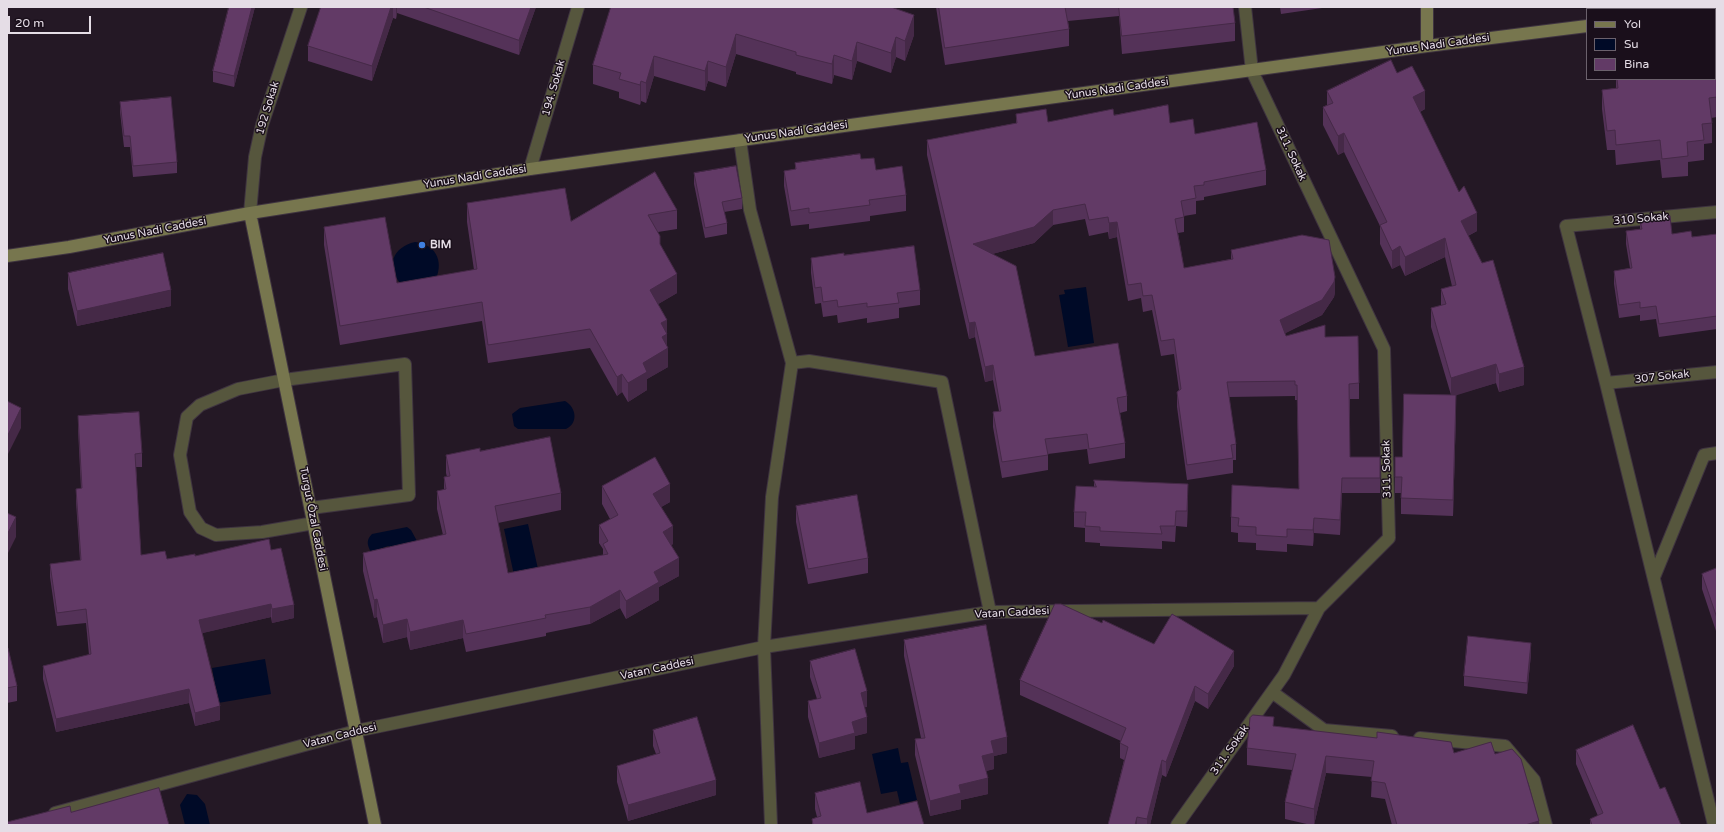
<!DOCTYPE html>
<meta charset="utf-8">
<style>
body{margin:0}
#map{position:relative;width:1724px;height:832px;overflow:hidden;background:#241825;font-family:"Varela Round",sans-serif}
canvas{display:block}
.frame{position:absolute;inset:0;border:8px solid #e5dde6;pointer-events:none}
.legend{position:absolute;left:1586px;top:8px;width:130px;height:72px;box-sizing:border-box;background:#1a0f1b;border:1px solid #6b616c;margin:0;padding:5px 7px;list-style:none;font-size:12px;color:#e5dde6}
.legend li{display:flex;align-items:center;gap:8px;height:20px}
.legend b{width:20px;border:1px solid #6b616c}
.scale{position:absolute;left:8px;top:16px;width:83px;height:18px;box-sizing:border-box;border:2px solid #e5dde6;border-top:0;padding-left:5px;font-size:12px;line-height:14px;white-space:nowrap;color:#e5dde6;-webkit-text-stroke:3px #1a0f1b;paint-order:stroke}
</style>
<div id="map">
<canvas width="1724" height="832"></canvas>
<div class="frame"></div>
<ul class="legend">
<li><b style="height:5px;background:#77764e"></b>Yol</li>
<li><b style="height:11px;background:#000a27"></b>Su</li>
<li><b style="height:11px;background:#623a66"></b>Bina</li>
</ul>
<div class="scale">20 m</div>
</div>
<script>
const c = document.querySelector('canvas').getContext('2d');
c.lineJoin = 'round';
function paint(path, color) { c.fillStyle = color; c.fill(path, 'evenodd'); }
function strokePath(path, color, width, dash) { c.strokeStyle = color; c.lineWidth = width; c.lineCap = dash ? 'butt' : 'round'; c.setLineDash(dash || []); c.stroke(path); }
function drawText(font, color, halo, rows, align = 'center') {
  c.font = font + ' "Varela Round",sans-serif'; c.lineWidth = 3; c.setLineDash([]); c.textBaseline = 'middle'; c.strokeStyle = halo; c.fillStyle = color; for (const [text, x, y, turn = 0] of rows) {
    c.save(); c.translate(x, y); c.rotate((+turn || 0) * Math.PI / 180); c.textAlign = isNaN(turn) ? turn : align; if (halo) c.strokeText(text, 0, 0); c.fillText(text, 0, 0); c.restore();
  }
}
paint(new Path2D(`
 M 415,242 C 435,244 444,260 436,279 L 401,284 C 385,266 393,247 415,242 Z
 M 1086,287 L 1094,343 L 1068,347 L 1059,295 L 1065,294 L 1064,290 Z
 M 565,401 C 576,407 579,423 566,429 L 518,429 L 514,426 L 512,414 L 520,408 Z
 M 528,524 L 538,569 L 514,575 L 504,529 Z
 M 407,527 L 411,530 L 417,541 L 394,551 L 388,546 L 371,552 C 367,545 366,540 372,534 Z
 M 265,659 L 271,694 L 218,703 L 212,668 Z
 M 898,748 L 901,763 L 908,762 L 917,800 L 900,804 L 897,791 L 881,794 L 872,754 Z
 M 187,794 L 197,795 L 205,804 L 210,825 L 185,825 L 180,805 Z`), '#000a27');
const lane = new Path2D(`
 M 311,508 L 409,495 L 405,364 L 284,380 L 238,389 L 200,405 L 187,417 L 180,455 L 190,512 L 201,528 L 216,535 L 262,532 L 314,523`);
const street = new Path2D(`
 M 740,140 L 750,210 L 792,363 L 772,497 L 764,647 L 771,825
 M 530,169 L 578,7
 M 250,213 L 255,157 L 262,125 L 301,7
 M 792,363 L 809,361 L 942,382 L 990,612
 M 1606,383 L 1717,372
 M 1654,577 L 1704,455 L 1717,453
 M 1272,692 L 1324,730 L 1392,736
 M 1420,738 L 1505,746 L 1534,780 L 1546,825
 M 55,813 L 356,731 L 764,647 L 990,612 L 1319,608
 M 1177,825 L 1284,675 L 1319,608 L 1389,538 L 1384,349 L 1252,71 L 1245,7
 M 1714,825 L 1606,383 L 1566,226 L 1717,212`);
const secondary = new Path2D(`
 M 1715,10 L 1717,10
 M 1427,46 L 1427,7
 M 250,213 L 375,825
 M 7,256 L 69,247 L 250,213 L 530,169 L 1427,46 L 1587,26`);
strokePath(lane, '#3f3440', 14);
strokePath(street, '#3f3440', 14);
strokePath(secondary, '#3f3440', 14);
strokePath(lane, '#56563d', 12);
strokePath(street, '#56563d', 12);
strokePath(secondary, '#77764e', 12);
paint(new Path2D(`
 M 255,7 L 234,87 L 213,82 L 213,71 Z
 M 321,7 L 536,7 L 519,55 L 397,13 L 396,19 L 393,18 L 372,81 L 308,61 L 308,46 Z
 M 611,7 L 914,35 L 905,61 L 896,57 L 891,73 L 857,61 L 852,80 L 834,75 L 832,84 L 796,74 L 796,72 L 736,54 L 726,87 L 708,81 L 705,91 L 654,76 L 646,103 L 641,101 L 640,105 L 619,98 L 619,92 L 593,84 L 593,65 Z
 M 936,7 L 1233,7 L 1235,23 L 1235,41 L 1122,54 L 1119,16 L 1068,21 L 1069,29 L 1069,46 L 945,65 Z
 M 1280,7 L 1329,7 L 1281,14 Z
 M 1717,57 L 1717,117 L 1711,118 L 1712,123 L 1712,143 L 1704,144 L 1704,160 L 1688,162 L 1688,176 L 1662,178 L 1660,160 L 1616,165 L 1615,150 L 1607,150 L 1602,109 L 1602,90 L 1616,88 L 1616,79 L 1715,79 Z
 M 1397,73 L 1425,109 L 1420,112 L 1477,231 L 1468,236 L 1524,385 L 1499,392 L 1496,383 L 1455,395 L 1456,411 L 1453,516 L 1401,514 L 1401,493 L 1395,493 L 1395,457 L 1402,457 L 1451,395 L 1431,327 L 1431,308 L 1441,306 L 1441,289 L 1452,286 L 1445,257 L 1405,276 L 1400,265 L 1392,269 L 1380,244 L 1380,226 L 1344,152 L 1338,155 L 1323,125 L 1323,107 L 1327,105 L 1327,91 Z
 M 120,102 L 177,162 L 177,173 L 133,177 L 130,147 L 124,147 L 120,112 Z
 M 1016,114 L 1048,122 L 1114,115 L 1170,123 L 1195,134 L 1266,170 L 1266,185 L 1204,197 L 1204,200 L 1196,201 L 1196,214 L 1184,216 L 1184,232 L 1178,233 L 1184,268 L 1231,259 L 1231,250 L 1335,292 L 1334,297 L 1322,315 L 1285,333 L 1286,336 L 1325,337 L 1359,383 L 1359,399 L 1350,399 L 1350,457 L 1380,478 L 1380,493 L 1342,493 L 1340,535 L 1314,533 L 1313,546 L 1287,544 L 1287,552 L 1256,550 L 1256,543 L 1238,542 L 1238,533 L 1231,532 L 1231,517 L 1299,489 L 1297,400 L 1295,400 L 1295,396 L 1229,397 L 1236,444 L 1236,460 L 1233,460 L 1233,473 L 1187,480 L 1177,407 L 1177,392 L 1179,390 L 1174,354 L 1161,356 L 1152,310 L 1143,312 L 1141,298 L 1128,301 L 1117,237 L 1109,239 L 1108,232 L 1089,236 L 1085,219 L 1053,225 L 1034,243 L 992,254 L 1035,356 L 1127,396 L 1127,411 L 1120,413 L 1125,443 L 1125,458 L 1089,464 L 1087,449 L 1048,454 L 1048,470 L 1002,478 L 993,427 L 993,412 L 999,411 L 993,380 L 985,382 L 975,337 L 969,339 L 927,155 L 927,140 L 1016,123 Z
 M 861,159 L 906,195 L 906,211 L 870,216 L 870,221 L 809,229 L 809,224 L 791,226 L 784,186 L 784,171 L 795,169 L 795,163 Z
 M 694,173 L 742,198 L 742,209 L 724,212 L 727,223 L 727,234 L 705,238 L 694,184 Z
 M 467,203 L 571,221 L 677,210 L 677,229 L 658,232 L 660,245 L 677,293 L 658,304 L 667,320 L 667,346 L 668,367 L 647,379 L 647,390 L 628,402 L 622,392 L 617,396 L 590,348 L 488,363 L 482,321 L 340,345 L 324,245 L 324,227 L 397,283 L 474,270 L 467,222 Z
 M 1640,220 L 1672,234 L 1692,237 L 1717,234 L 1717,329 L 1659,337 L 1656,319 L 1640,321 L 1640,315 L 1619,318 L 1614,284 L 1614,271 L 1630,268 L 1626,244 L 1626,231 L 1640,229 Z
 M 844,255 L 920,290 L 920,305 L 899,308 L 899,318 L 867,323 L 867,318 L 838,323 L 837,315 L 823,317 L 821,303 L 815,304 L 811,273 L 811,258 Z
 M 68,273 L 171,306 L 77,326 L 68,289 Z
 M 78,416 L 142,453 L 142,467 L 136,467 L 141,555 L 167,559 L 195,556 L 271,550 L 294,618 L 272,623 L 271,617 L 202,633 L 220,720 L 195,726 L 189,703 L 56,732 L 43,679 L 43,666 L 89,655 L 86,623 L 57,626 L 50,577 L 50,564 L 80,560 L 76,502 L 76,489 L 81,489 L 78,429 Z
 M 480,451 L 561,493 L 561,510 L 498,523 L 508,573 L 603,555 L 603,549 L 599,543 L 599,525 L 610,519 L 602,504 L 602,486 L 670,502 L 661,507 L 673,544 L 671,545 L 679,576 L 659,587 L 659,600 L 626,619 L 620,608 L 590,624 L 546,633 L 546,636 L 466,652 L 463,638 L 410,650 L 407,637 L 383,643 L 377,617 L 374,618 L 363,571 L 363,553 L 443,535 L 437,509 L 437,491 L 444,490 L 444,477 L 447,477 L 446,473 L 446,455 Z
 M 1094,480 L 1188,500 L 1187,527 L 1176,526 L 1175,542 L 1162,541 L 1162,549 L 1100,546 L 1100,543 L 1085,542 L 1085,528 L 1074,527 L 1074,512 L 1094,487 Z
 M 796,506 L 868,558 L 868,573 L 808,584 L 796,522 Z
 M 1717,568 L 1717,634 L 1702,589 L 1702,574 Z
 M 1102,623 L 1154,644 L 1234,666 L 1208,709 L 1195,701 L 1166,777 L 1162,775 L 1150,825 L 1108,825 L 1124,760 L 1120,758 L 1120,743 L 1121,741 L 1020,695 L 1020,680 Z
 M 904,640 L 1007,753 L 994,756 L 994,769 L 986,771 L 988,794 L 961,800 L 961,809 L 930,816 L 915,755 L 915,739 L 921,738 L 904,656 Z
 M 7,648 L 17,686 L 17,701 L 7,703 Z
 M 1531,654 L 1527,694 L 1464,686 L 1464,676 Z
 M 810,661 L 867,707 L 865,707 L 867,733 L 855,736 L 855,749 L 819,758 L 808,717 L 808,701 L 817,699 L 810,677 Z
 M 1274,726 L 1454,753 L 1495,754 L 1539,825 L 1392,825 L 1385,799 L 1371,797 L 1372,777 L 1326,773 L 1314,825 L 1311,825 L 1285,819 L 1285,802 L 1292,770 L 1247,765 L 1247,748 Z
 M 653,730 L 716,795 L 628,821 L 617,782 L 617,766 L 656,754 L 653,746 Z
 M 1576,750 L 1660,789 L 1681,825 L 1590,825 L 1590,819 L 1598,816 L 1576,764 Z
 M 815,793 L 867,813 L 924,825 L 812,825 L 812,819 L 817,817 L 815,809 Z`), '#543258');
paint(new Path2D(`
 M 252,7 L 255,7 L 234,87 L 234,76 Z
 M 391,7 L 393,7 L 393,18 L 372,81 L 372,66 Z
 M 396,7 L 397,7 L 397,13 L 396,19 Z
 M 531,7 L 536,7 L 519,55 L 519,40 Z
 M 914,15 L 914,35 L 905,61 L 905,41 Z
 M 736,34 L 736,54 L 726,87 L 726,67 Z
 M 896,37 L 896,57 L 891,73 L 891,53 Z
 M 857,42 L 857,61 L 852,80 L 852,61 Z
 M 834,55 L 834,75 L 832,84 L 832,64 Z
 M 654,56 L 654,76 L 646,103 L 646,83 Z
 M 708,61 L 708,81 L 705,91 L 705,71 Z
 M 641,81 L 641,101 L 640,105 L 640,85 Z
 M 1425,91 L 1425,109 L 1413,115 L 1413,97 Z
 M 1344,133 L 1344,152 L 1338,155 L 1338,136 Z
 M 1053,210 L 1053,225 L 1034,243 L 973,259 L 973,244 Z
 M 1477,213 L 1477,231 L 1461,239 L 1461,221 Z
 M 1117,222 L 1117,237 L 1109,239 L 1109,223 Z
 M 1445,238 L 1445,257 L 1405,276 L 1405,257 Z
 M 1400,246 L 1400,265 L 1392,269 L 1392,251 Z
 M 677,274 L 677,293 L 650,309 L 650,290 Z
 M 1335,277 L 1335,292 L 1334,297 L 1322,315 L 1280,336 L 1280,320 Z
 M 171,290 L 171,306 L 77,326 L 77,311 Z
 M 667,320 L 667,349 L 668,348 L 668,367 L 647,379 L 647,390 L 628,402 L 628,383 L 643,363 L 661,323 Z
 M 975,322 L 975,337 L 969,339 L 969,323 Z
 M 1496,364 L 1496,383 L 1451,397 L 1451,378 Z
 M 993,365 L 993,380 L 985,382 L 985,367 Z
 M 1524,367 L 1524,385 L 1499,392 L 1499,374 Z
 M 622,374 L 622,392 L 617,396 L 617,377 Z
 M 1456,395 L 1456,411 L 1453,516 L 1453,500 Z
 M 21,408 L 21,428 L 7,456 L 7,437 Z
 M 1342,478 L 1342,493 L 1340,535 L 1340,520 Z
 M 670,484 L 670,502 L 653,512 L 653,494 Z
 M 1188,484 L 1188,500 L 1187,527 L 1187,511 Z
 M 16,517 L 16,537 L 7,555 L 7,535 Z
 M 1314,518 L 1314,533 L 1313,546 L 1313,530 Z
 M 673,526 L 673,544 L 663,550 L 663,532 Z
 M 679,558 L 679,576 L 659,587 L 659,600 L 626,619 L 626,601 L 654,572 Z
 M 620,590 L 620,608 L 590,624 L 590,607 Z
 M 377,599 L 377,617 L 374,618 L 374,600 Z
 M 271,604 L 271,617 L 199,634 L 199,620 Z
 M 294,605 L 294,618 L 272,623 L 272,609 Z
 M 407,619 L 407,637 L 383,643 L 383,625 Z
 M 463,620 L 463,638 L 410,650 L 410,632 Z
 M 1531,643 L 1531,654 L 1527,694 L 1527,683 Z
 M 1234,651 L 1234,666 L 1208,709 L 1208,694 Z
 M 1195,686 L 1195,701 L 1166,777 L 1166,762 Z
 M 189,689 L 189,703 L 56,732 L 56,719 Z
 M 867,691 L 867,707 L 861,708 L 861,693 Z
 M 220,706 L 220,720 L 195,726 L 195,713 Z
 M 867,717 L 867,733 L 855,736 L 855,749 L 819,758 L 819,743 L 852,722 Z
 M 1007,737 L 1007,753 L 994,756 L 994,769 L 982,772 L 982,756 L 991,741 Z
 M 1326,756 L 1326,773 L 1314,825 L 1314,809 Z
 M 1162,760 L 1162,775 L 1150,825 L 1147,825 L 1147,819 Z
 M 988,778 L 988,794 L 961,800 L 961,809 L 930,816 L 930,801 L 959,785 Z
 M 716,780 L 716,795 L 628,821 L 628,805 Z
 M 1137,817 L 1137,825 L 1135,825 Z
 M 1539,821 L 1539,825 L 1525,825 Z`), '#452947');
const building = new Path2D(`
 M 229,7 L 252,7 L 234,76 L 213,71 Z
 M 321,7 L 391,7 L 372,66 L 308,46 Z
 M 424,7 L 531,7 L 519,40 Z
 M 611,7 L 891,7 L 914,15 L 905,41 L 896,37 L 891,53 L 857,42 L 852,61 L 834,55 L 832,64 L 796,55 L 796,52 L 736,34 L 726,67 L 708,61 L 705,71 L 654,56 L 646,83 L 641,81 L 640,85 L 619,79 L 621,73 L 593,65 Z
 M 939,7 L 1065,7 L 1069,29 L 945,48 Z
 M 1119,7 L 1233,7 L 1235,23 L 1122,36 Z
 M 1715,55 L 1717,57 L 1717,97 L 1709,98 L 1712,123 L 1702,124 L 1704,140 L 1687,142 L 1688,156 L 1662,159 L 1660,140 L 1616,145 L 1615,130 L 1607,131 L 1602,90 L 1618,88 L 1617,79 L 1715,79 Z
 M 1391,60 L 1397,73 L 1412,66 L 1425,91 L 1413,97 L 1459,192 L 1464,186 L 1477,213 L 1461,221 L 1482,263 L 1493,260 L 1524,367 L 1499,374 L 1496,364 L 1451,378 L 1431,308 L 1446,304 L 1441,289 L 1456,285 L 1445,238 L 1405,257 L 1400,246 L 1392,251 L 1380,225 L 1387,222 L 1344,133 L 1338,136 L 1323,107 L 1333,103 L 1327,91 Z
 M 171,97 L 177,162 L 133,166 L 130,136 L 124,136 L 120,102 Z
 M 1168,105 L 1170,123 L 1193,119 L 1195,134 L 1257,122 L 1266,170 L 1204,182 L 1204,185 L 1194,186 L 1196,198 L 1181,201 L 1184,217 L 1175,219 L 1184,268 L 1233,259 L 1231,250 L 1302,235 L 1329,240 L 1335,277 L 1334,282 L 1322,300 L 1280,320 L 1286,336 L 1325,325 L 1325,337 L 1358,336 L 1359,383 L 1349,384 L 1350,457 L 1380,457 L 1380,478 L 1342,478 L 1340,520 L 1314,518 L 1313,530 L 1287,529 L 1287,537 L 1256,535 L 1256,527 L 1238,526 L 1239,518 L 1231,517 L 1232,485 L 1299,489 L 1297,385 L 1295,385 L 1295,381 L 1227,382 L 1236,444 L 1231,445 L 1233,458 L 1187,465 L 1177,392 L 1181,389 L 1174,339 L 1161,341 L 1152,295 L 1143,296 L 1141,283 L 1128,285 L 1117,222 L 1109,223 L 1108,217 L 1089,220 L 1085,204 L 1053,210 L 1034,227 L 973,244 L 1016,266 L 1035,356 L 1118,343 L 1127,396 L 1117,398 L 1125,443 L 1089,449 L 1087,434 L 1045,439 L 1048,455 L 1002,462 L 993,412 L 1001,411 L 993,365 L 985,367 L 975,322 L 969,323 L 927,140 L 1017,123 L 1016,114 L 1046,109 L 1048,122 L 1113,109 L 1114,115 Z
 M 860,154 L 861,159 L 874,158 L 876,170 L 902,166 L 906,195 L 869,200 L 870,205 L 809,213 L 809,208 L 791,211 L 784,171 L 796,169 L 795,163 Z
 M 736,166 L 742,198 L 722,202 L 727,223 L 705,228 L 694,173 Z
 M 655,172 L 677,210 L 648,215 L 660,236 L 660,244 L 677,274 L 650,290 L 667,320 L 661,323 L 667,334 L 662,337 L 668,348 L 643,363 L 647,372 L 628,383 L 622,374 L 617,377 L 590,329 L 488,345 L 482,302 L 340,326 L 324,227 L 385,217 L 397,283 L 477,269 L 467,203 L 565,188 L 571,221 Z
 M 1670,216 L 1672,234 L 1691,231 L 1692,237 L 1717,234 L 1717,316 L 1659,324 L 1656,306 L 1640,308 L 1640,302 L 1619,305 L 1614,271 L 1632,268 L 1626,231 L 1642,229 L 1640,220 Z
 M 914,246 L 920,290 L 897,293 L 899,303 L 867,307 L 867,303 L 838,307 L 837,300 L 823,302 L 821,287 L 815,288 L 811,258 L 844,253 L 844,255 Z
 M 163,253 L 171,290 L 77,311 L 68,273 Z
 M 1404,394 L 1456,395 L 1453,500 L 1401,498 L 1402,477 L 1395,477 L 1395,457 L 1402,457 Z
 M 7,401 L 21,408 L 7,437 Z
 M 139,412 L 142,453 L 135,454 L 141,555 L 165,551 L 167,559 L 195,554 L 195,556 L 269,539 L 271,550 L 281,548 L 294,605 L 272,609 L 271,604 L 199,620 L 220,706 L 195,713 L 189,689 L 56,719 L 43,666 L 91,654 L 86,609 L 57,613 L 50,564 L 81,560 L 76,489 L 82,488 L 78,416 Z
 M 550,437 L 561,493 L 495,506 L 508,573 L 608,554 L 603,544 L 608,541 L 599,525 L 618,515 L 602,486 L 655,457 L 670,484 L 653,494 L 673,526 L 663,532 L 679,558 L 654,572 L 659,582 L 626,601 L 620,590 L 590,607 L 545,615 L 546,618 L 466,634 L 463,620 L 410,632 L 407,619 L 383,625 L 377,599 L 374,600 L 363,553 L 446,534 L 437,491 L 446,489 L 444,477 L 450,476 L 446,455 L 480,448 L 480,451 Z
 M 1094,480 L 1188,484 L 1187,511 L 1176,511 L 1175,526 L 1160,526 L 1162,534 L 1100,531 L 1100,527 L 1085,526 L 1086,512 L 1074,512 L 1076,486 L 1096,487 Z
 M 857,495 L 868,558 L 808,569 L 796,506 Z
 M 7,513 L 16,517 L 7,535 Z
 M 1717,568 L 1717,618 L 1702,574 Z
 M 1055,604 L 1061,604 L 1102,623 L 1103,620 L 1154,644 L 1172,614 L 1234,651 L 1208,694 L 1195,686 L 1166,762 L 1162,760 L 1147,819 L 1137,817 L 1135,825 L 1108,825 L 1128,747 L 1120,743 L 1126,728 L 1020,680 Z
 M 986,625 L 1007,737 L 991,741 L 994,753 L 982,756 L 988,778 L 959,785 L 961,793 L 930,801 L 915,739 L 925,738 L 904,640 Z
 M 1468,636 L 1531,643 L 1527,683 L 1464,676 Z
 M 7,648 L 8,648 L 17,686 L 7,688 Z
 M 855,649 L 867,691 L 861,693 L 867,717 L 852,722 L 855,733 L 819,743 L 808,701 L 821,698 L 810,661 Z
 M 1253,715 L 1274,717 L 1273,726 L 1377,738 L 1377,732 L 1451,742 L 1454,753 L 1491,742 L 1495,754 L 1512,749 L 1521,759 L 1539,821 L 1525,825 L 1397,825 L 1385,783 L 1371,781 L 1374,761 L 1326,756 L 1314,809 L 1285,802 L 1296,754 L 1247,748 L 1250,718 Z
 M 697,717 L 716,780 L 628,805 L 617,766 L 660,753 L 653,730 Z
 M 1633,725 L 1660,789 L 1665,787 L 1681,825 L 1592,825 L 1590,819 L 1603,813 L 1576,750 Z
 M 860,782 L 867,813 L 917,801 L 924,825 L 813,825 L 812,819 L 821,816 L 815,793 Z
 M 159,788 L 169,825 L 7,825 L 7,822 L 70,806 L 71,812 Z`);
paint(building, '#623a66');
strokePath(building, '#452947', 1);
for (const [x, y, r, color] of [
 [422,245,4,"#3f7fe0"]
]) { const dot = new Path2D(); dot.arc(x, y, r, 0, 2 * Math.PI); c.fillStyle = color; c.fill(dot); strokePath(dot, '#1a0f1b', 1.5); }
drawText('11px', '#e5dde6', '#1a0f1b', [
 ["Yunus Nadi Caddesi",1438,45,-8],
 ["194. Sokak",554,88,-74],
 ["Yunus Nadi Caddesi",1117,89,-8],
 ["192 Sokak",268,108,-73],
 ["Yunus Nadi Caddesi",796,132,-8],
 ["311. Sokak",1291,154,65],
 ["Yunus Nadi Caddesi",475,177,-9],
 ["310 Sokak",1641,219,-5],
 ["Yunus Nadi Caddesi",155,231,-11],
 ["307 Sokak",1662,377,-6],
 ["311. Sokak",1387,469,-91],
 ["Turgut Özal Caddesi",313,519,79],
 ["Vatan Caddesi",1012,613,-3],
 ["Vatan Caddesi",657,669,-12],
 ["Vatan Caddesi",340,736,-14],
 ["311. Sokak",1230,750,-55]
]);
drawText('bold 11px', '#e5dde6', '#1a0f1b', [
 ["BIM",430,245]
], 'left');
</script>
